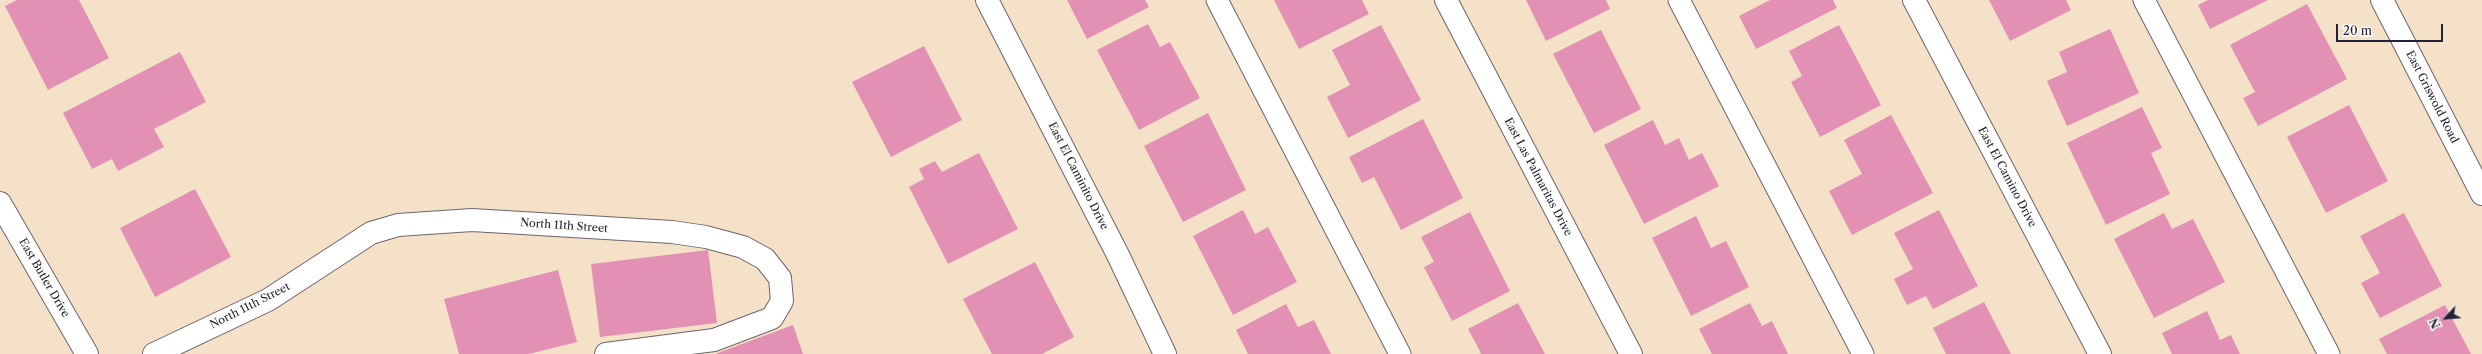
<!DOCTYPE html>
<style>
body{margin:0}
#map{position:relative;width:2482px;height:354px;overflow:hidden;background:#f4e1c7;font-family:"Libre Caslon Text",serif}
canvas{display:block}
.north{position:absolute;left:2426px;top:298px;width:40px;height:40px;-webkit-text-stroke:3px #fdfcf7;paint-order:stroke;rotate:244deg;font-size:11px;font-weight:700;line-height:16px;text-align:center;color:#22223b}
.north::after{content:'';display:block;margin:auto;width:14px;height:18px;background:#22223b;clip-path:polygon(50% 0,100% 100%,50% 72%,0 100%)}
.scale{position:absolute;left:2336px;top:24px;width:107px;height:18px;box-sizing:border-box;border:2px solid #22223b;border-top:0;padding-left:5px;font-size:12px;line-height:14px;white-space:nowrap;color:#22223b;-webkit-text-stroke:3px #fdfcf7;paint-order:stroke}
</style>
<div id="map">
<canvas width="2482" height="354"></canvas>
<div class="north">N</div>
<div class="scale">20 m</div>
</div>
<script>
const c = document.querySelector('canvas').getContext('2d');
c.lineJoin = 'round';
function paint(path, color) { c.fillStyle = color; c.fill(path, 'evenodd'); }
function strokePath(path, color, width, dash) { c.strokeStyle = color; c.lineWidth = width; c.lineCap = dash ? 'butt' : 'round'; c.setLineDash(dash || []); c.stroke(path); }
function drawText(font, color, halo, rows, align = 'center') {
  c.font = font + ' "Libre Caslon Text",serif'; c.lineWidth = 3.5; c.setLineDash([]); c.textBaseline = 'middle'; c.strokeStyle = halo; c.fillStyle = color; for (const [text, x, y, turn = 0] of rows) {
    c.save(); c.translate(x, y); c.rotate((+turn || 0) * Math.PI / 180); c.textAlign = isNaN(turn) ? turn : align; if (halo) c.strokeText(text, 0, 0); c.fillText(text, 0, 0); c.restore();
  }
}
paint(new Path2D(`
 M 17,0 L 79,0 L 109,58 L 48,90 L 5,6 Z
 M 1067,0 L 1145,0 L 1149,7 L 1087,39 Z
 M 1274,0 L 1362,0 L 1369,14 L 1299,49 Z
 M 1526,0 L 1606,0 L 1610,9 L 1546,41 Z
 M 1770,0 L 1833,0 L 1837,8 L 1756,49 L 1739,16 Z
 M 1989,0 L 2066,0 L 2071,10 L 2010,41 Z
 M 2208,0 L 2268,0 L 2210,29 L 2198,5 Z
 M 2307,4 L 2347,79 L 2258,126 L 2243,98 L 2255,92 L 2230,45 Z
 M 1148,24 L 1160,47 L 1170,42 L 1200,98 L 1139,130 L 1097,50 Z
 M 1381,25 L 1421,100 L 1348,138 L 1327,97 L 1350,85 L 1332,50 Z
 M 1839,25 L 1881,105 L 1820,137 L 1791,82 L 1802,76 L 1789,51 Z
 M 2110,29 L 2139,93 L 2067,126 L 2047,81 L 2067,72 L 2059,52 Z
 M 1601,30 L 1641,109 L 1594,133 L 1553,54 Z
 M 924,46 L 962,120 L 891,157 L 852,82 Z
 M 180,52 L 206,102 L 154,129 L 164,147 L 118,171 L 112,159 L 92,169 L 63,113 Z
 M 2349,105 L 2388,181 L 2326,213 L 2287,137 Z
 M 2142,107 L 2162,148 L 2151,153 L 2170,194 L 2106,225 L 2067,143 Z
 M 1208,113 L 1246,190 L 1183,222 L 1144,146 Z
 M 1891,115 L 1933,193 L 1852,235 L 1829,191 L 1862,174 L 1844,140 Z
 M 1423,119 L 1463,198 L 1401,230 L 1374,177 L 1362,183 L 1349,157 Z
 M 1653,120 L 1665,145 L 1679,138 L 1689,160 L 1702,153 L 1719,186 L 1644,224 L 1604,145 Z
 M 979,153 L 1018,229 L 948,264 L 909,187 L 924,179 L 919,169 L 935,161 L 942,172 Z
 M 195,189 L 231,257 L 155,297 L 120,228 Z
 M 1243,210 L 1255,234 L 1268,227 L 1297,282 L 1233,315 L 1193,236 Z
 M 1939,210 L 1978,286 L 1933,309 L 1926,296 L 1907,305 L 1894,279 L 1913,269 L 1894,233 Z
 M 1470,212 L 1510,291 L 1452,321 L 1424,267 L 1434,262 L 1421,237 Z
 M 2164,213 L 2172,229 L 2193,219 L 2225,282 L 2154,318 L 2114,239 Z
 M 2404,213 L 2442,286 L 2380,318 L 2361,283 L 2380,273 L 2360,236 Z
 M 1696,216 L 1711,248 L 1726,241 L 1749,287 L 1691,316 L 1652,238 Z
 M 708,250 L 717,323 L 600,337 L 591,264 Z
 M 1035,262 L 1074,337 L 1042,354 L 992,354 L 963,299 Z
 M 558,270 L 577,342 L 529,354 L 459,354 L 444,299 Z
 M 1984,302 L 2011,354 L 1946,354 L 1933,328 Z
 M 1518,303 L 1545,354 L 1479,354 L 1481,353 L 1468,329 Z
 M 1750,303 L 1762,326 L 1772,321 L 1788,354 L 1712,354 L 1699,329 Z
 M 1286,304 L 1298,327 L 1314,320 L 1331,354 L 1248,354 L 1236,330 Z
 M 2445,305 L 2471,354 L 2387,354 L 2379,339 Z
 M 2207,311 L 2220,340 L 2231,335 L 2240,354 L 2172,354 L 2162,333 Z
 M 793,325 L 803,354 L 715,354 Z`), '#e291b4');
const service = new Path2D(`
 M 1217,0 L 1400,354
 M 1679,0 L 1863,354
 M 2144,0 L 2329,354`);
const minor = new Path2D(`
 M 987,0 L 1117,253 L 1165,354
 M 1446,0 L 1631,354
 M 1914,0 L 2100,354
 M 2382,0 L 2482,194
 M 0,203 L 87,354
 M 154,354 L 268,300 L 371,233 L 398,225 L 472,220 L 672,232 L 706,237 L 743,247 L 765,259 L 780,278 L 782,301 L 772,318 L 714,340 L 606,354`);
strokePath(service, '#6c656c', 23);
strokePath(minor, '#6c656c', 24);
strokePath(service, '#fff', 21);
strokePath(minor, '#fff', 22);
drawText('11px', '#22223b', '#fdfcf7', [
 ["East Griswold Road",2432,97,63],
 ["East El Caminito Drive",1078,176,63],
 ["East Las Palmaritas Drive",1538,177,62],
 ["East El Camino Drive",2007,177,62],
 ["North 11th Street",564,226,4],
 ["East Butler Drive",44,278,60],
 ["North 11th Street",250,306,-27]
]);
</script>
